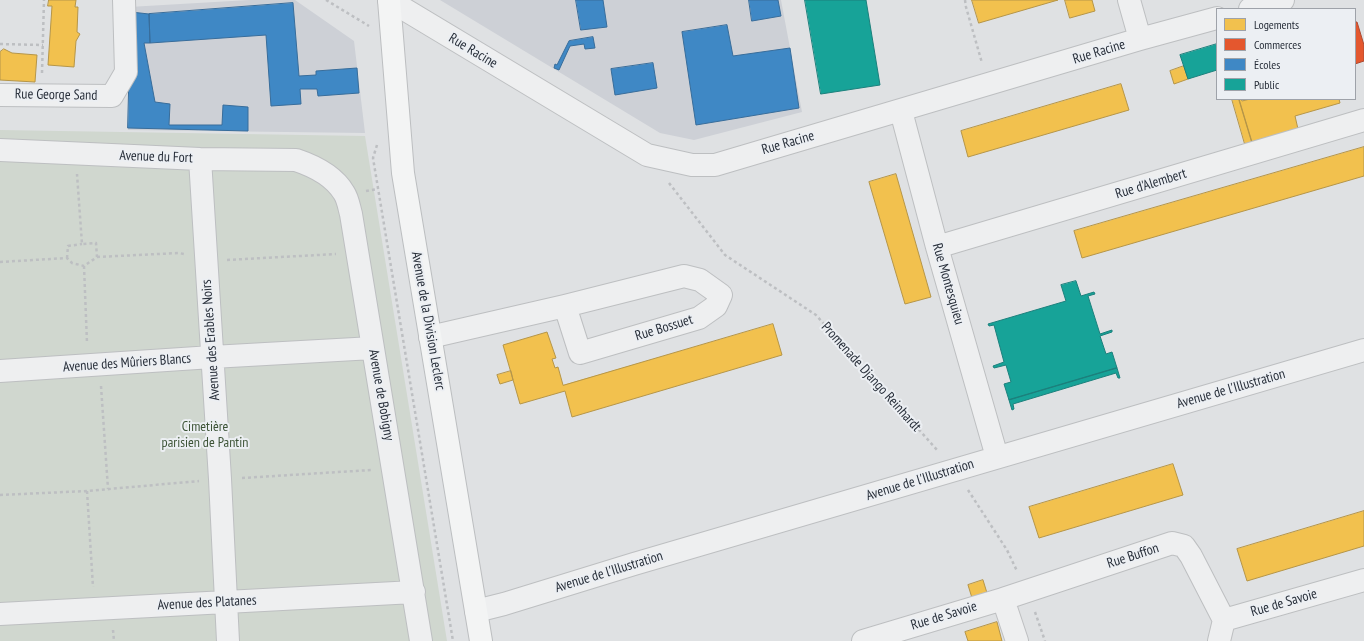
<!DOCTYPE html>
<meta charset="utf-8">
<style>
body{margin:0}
#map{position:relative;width:1364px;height:641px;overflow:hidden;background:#dfe1e3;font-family:"PT Sans Narrow",sans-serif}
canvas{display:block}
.legend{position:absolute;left:1216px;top:8px;width:140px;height:92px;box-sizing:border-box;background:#eceff3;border:1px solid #9ea2a9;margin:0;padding:5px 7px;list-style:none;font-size:12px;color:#282f3a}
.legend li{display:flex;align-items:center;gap:8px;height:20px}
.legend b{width:20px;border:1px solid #9ea2a9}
</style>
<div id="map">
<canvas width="1364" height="641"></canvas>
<ul class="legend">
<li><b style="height:11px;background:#f2c14e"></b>Logements</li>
<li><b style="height:11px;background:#e4572e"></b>Commerces</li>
<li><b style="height:11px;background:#3f88c5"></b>Écoles</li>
<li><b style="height:11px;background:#17a398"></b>Public</li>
</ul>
</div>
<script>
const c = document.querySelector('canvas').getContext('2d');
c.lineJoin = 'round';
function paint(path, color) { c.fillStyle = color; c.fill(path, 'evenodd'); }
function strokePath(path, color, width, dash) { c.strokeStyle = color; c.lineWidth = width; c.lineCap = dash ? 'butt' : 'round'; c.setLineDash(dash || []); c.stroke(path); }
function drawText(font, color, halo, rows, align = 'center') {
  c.font = font + ' "PT Sans Narrow",sans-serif'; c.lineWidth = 4; c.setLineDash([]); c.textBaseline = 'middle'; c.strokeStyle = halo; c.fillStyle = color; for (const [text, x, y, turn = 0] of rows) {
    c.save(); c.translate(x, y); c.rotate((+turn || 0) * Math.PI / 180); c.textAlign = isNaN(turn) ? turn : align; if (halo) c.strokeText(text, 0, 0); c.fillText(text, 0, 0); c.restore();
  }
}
paint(new Path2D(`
 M 249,0 L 295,0 L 354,41 L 365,133 L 128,130 L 129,7 Z
 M 440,0 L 781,0 L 802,112 L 694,140 L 660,133 Z`), '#cdd0d6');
paint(new Path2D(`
 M 0,130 L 365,136 L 447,641 L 0,641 Z`), '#d0d7cf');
const homes = new Path2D(`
 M 49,0 L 76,0 L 75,7 L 78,7 L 77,32 L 80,34 L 76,41 L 74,67 L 48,65 L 52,6 L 48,6 Z
 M 972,0 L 1058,0 L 979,23 Z
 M 1065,0 L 1092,0 L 1095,11 L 1070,18 Z
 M 4,49 L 12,53 L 37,55 L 35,82 L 0,80 L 0,52 Z
 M 1184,66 L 1188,79 L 1174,84 L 1170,71 Z
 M 1121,84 L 1129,110 L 968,157 L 961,131 Z
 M 1232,99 L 1239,99 L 1252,142 L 1245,144 Z
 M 1239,99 L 1241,99 L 1242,101 L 1250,99 L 1339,99 L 1340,103 L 1295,116 L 1298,129 L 1252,142 Z
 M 1364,147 L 1364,176 L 1082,258 L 1074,231 Z
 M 896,174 L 931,297 L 905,304 L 869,182 Z
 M 773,324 L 782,355 L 572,417 L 565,391 L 520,404 L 503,345 L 547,332 L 556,358 L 552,359 L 555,368 L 558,367 L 563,385 Z
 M 511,371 L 513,380 L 500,384 L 497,375 Z
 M 1173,464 L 1183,495 L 1039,538 L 1029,507 Z
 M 1364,511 L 1364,546 L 1247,581 L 1237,549 Z
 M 983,580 L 987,593 L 972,598 L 968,585 Z
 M 997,622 L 1002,641 L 968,641 L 965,632 Z`);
paint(homes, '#f2c14e');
strokePath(homes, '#b59548', 1);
const shops = new Path2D(`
 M 1355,22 L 1357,22 L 1364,45 L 1364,61 L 1355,64 Z`);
paint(shops, '#e4572e');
strokePath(shops, '#ac4b32', 1);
const schools = new Path2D(`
 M 576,0 L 603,0 L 607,27 L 581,30 Z
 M 749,0 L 778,0 L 781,16 L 752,21 Z
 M 293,3 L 299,76 L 316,75 L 316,71 L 357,68 L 359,93 L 318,96 L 317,89 L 300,89 L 301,104 L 271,106 L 266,35 L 150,43 L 149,14 Z
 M 131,12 L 149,14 L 150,43 L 144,43 L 155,102 L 170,104 L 169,125 L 222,125 L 223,105 L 248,107 L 248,131 L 128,128 Z
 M 727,25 L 733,56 L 790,48 L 799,108 L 696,125 L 682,32 Z
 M 593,37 L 595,48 L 585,49 L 584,44 L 570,46 L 559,70 L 554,68 L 555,64 L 557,65 L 569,41 Z
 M 653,63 L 657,88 L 615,95 L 611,69 Z`);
paint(schools, '#3f88c5');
strokePath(schools, '#386d9b', 1);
const public = new Path2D(`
 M 805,0 L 866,0 L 880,85 L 821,94 Z
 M 1217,44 L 1217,70 L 1188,79 L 1180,55 Z
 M 1076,281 L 1081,296 L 1094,292 L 1095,294 L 1088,296 L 1100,334 L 1112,330 L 1112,332 L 1100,336 L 1106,354 L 1112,352 L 1117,368 L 1009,400 L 1004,384 L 1011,382 L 1006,365 L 994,368 L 993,366 L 1004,362 L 994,325 L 989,326 L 988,324 L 1066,301 L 1061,285 Z
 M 1117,368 L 1120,378 L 1118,378 L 1116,373 L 1013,404 L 1014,409 L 1012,410 L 1009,400 Z`);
paint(public, '#17a398');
strokePath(public, '#1c807c', 1);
const minor = new Path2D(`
 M 389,0 L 647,155 L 692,165 L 715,165 L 1140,39 L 1217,18
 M 1129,0 L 1140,39
 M 1250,9 L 1283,0
 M 0,95 L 112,96 L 126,72 L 124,0
 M 901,111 L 937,247 L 997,457
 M 0,150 L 200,159 L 296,160 C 314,166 334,176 344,193 C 348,199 349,207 351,214 L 421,641
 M 200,159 L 220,479 L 228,641
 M 937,247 L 1364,120
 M 430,337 L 565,306 L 684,276 L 700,280 L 721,295 L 716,306 L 699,318 L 580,353 L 565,306
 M 0,371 L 212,357 L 373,348
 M 1003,599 L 1017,641
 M 476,611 L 504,604 L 634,564 L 1364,350
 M 0,614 L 414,592
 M 1224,620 L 1364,580
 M 863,641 L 1003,599 L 1172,543 L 1184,546 L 1191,556 L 1224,620
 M 1219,641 L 1224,620`);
const major = new Path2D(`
 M 389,0 L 403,173 L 481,641`);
strokePath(minor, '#bdbfc1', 24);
strokePath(major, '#bcbec0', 24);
strokePath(new Path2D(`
 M 326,0 L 369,26
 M 965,0 L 966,7 L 982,63
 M 0,44 L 43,45
 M 42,73 L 44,0
 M 377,145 L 373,158 L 453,641
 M 669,183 L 725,255 L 816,315 L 938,451
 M 366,191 L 378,189
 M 97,257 L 179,253 L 184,254
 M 67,258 L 68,246 L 82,244
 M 227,260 L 336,254
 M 0,262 L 67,258 L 72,263 L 84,266 L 97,257 L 96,243 L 82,244 L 77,174
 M 84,266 L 87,343
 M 101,386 L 108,489
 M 242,478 L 371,470
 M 968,490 L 1007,550 L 1017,571
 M 87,491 L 93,587
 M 0,495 L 87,491 L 199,481
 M 1035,612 L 1045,641
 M 113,630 L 114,641`), '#bdbfc2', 2.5, [3, 3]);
strokePath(minor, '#eeeff0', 22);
strokePath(major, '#f3f4f4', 22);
drawText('14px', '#282f3a', '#eceff3', [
 ["Rue Racine",473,51,31],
 ["Rue Racine",1099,52,-17],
 ["Rue George Sand",56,95,1],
 ["Rue Racine",788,143,-16],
 ["Avenue du Fort",156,157,2],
 ["Rue d'Alembert",1151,184,-17],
 ["Rue Montesquieu",948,284,74],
 ["Avenue de la Division Leclerc",428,321,80],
 ["Rue Bossuet",664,328,-17],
 ["Avenue des Erables Noirs",211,340,-94],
 ["Avenue des Mûriers Blancs",127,363,-4],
 ["Promenade Django Reinhardt",871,377,48],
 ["Avenue de l'Illustration",1231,389,-16],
 ["Avenue de Bobigny",381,395,80],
 ["Avenue de l'Illustration",920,480,-17],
 ["Rue Buffon",1133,556,-18],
 ["Avenue de l'Illustration",609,572,-17],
 ["Avenue des Platanes",207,603,-3],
 ["Rue de Savoie",1284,603,-16],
 ["Rue de Savoie",944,616,-17]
]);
drawText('14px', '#3d5437', '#eceff3', [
 ["Cimetière",205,427],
 ["parisien de Pantin",205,443]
]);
</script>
